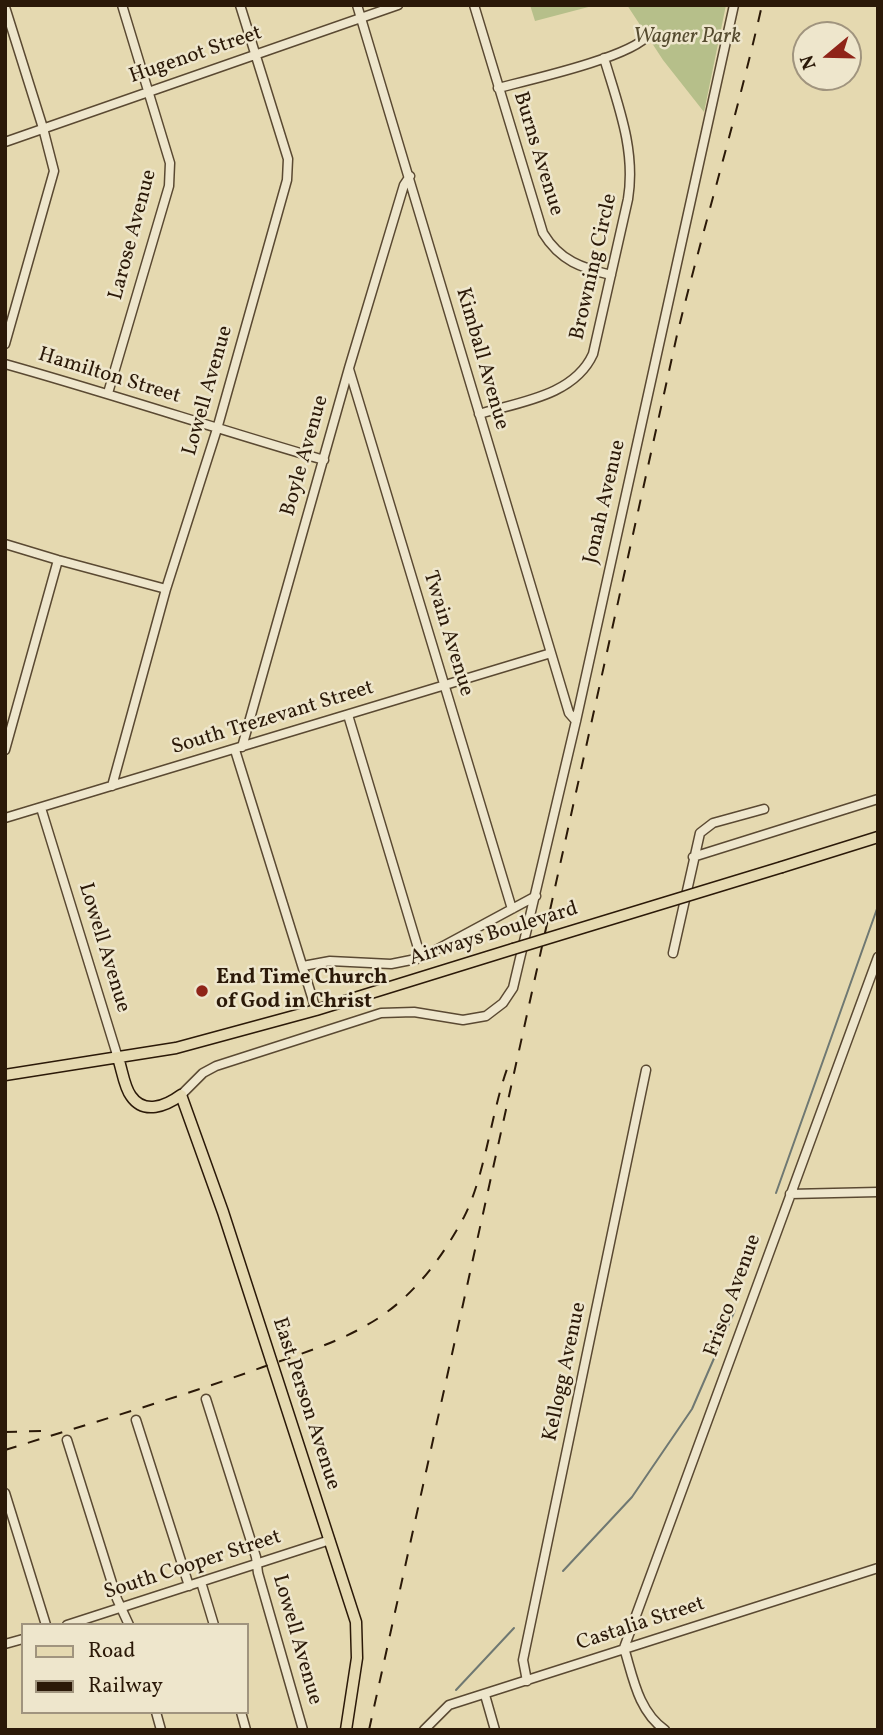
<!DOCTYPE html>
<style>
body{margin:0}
#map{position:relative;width:883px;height:1735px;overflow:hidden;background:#e5d9b0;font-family:Vollkorn,serif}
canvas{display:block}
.frame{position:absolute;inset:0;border:7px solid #2b1908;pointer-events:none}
.legend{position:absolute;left:21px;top:1623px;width:228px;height:91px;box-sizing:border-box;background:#eee6cc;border:2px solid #a0947e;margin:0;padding:9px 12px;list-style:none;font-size:21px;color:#2b1908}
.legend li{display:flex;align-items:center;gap:14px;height:35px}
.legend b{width:35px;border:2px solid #a0947e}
.north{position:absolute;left:792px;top:21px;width:70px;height:70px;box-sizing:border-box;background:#eee6cc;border:2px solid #a0947e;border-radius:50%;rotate:251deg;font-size:19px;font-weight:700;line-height:28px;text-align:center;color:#2b1908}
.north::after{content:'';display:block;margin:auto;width:24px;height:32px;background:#8f2418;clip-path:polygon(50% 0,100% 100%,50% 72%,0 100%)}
</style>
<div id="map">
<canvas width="883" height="1735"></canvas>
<div class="frame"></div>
<ul class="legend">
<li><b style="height:9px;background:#e5d9b0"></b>Road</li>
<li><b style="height:9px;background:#2b1908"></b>Railway</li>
</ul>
<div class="north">N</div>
</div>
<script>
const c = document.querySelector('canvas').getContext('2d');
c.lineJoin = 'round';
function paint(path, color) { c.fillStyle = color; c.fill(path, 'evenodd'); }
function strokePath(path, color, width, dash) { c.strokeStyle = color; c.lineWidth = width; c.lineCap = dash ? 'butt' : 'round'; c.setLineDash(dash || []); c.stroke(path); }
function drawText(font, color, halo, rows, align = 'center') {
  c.font = font + ' Vollkorn,serif'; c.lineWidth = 5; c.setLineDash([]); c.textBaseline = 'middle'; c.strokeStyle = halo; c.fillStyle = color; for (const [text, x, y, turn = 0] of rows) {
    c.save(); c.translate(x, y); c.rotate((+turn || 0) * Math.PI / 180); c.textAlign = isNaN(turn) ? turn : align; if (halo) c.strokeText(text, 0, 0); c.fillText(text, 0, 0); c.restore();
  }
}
paint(new Path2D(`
 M 530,5 L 596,5 L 535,21 Z
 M 627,5 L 726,5 L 704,112 L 663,60 Z`), '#b6bf8a');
strokePath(new Path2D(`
 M 776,1193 L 878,906
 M 563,1571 L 632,1497 L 692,1409 L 735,1310
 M 456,1690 L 514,1628`), '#6f7872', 2);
const minor = new Path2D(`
 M 357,5 L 569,713 L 576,721
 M 474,5 L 543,233 C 560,261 582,268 611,275
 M 5,7 L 43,128 L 54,171 L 5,344
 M 498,88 C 529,80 632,57 648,35
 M 5,142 L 398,5
 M 5,364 C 112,394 217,429 324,460
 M 349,369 L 512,909
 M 108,393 L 169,186 L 170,163 L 122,5
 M 479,414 C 519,402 574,396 593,354 L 628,199 C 636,150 618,105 604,58
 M 5,544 L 58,560 L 166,589
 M 348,715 L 421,958
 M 242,747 L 349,368 L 404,185 L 410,176
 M 5,750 L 58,560
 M 235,750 L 316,1010
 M 112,786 L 166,589 L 217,429 L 287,180 L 288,159 L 240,5
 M 41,808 L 118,1058
 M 5,818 L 551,653
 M 693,857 L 878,799
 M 673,953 L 700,833 L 713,823 L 764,809
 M 303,966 L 330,961 L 391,964 L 421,958 L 536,896
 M 181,1095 L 203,1073 L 216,1066 L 381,1013 L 414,1012 L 463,1020 L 486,1016 L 503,1003 L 513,988 L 576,721 L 734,5
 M 790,1194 L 878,1192
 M 206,1399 L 256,1557 L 258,1573 L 303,1730
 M 136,1420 L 189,1586
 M 67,1440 L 117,1599 L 129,1625
 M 5,1493 L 46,1625
 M 201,1582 L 214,1625
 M 67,1625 L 330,1540
 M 5,1644 L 23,1639
 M 527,1681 L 523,1660 L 646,1070
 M 485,1695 L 495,1730
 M 156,1712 L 161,1730
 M 241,1712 L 246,1730
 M 424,1730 L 449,1705 L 878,1568
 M 665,1730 C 638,1711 633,1677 624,1648 L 878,957`);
const major = new Path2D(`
 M 782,867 L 878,837
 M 118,1058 C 122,1069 124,1087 131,1096 C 144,1115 166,1106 181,1095 L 223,1212 L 356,1622 L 357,1658 L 346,1730
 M 5,1075 L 176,1048 L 316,1010 L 513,949`);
strokePath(minor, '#5a4932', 11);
strokePath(major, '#2b1908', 13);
strokePath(minor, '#eee6cc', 8);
strokePath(major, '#e5d9b0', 10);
strokePath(new Path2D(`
 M 5,1432 L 42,1431
 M 5,1450 C 91,1423 178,1398 263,1367 C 303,1353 344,1341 380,1317 C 417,1292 443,1256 464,1217 C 485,1176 491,1114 507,1069
 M 369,1730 L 677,335 C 704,225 737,116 762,5`), '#2b1908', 2, [12, 12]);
const majorBridge = new Path2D(`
 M 513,949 L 782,867`);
strokePath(majorBridge, '#2b1908', 13, []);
strokePath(majorBridge, '#e5d9b0', 10);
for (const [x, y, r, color] of [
 [202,991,7,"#8f2418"]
]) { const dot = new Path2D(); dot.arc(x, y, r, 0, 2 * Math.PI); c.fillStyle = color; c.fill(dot); strokePath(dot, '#eee6cc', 2.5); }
drawText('italic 21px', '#554b2f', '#eee6cc', [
 ["Wagner Park",687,38]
]);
drawText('21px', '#2b1908', '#eee6cc', [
 ["Hugenot Street",196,56,-19],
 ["Burns Avenue",537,154,73],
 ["Larose Avenue",134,235,-75],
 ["Browning Circle",595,267,-77],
 ["Kimball Avenue",481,359,74],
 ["Hamilton Street",109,377,17],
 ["Lowell Avenue",209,391,-74],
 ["Boyle Avenue",306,456,-74],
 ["Jonah Avenue",606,502,-77],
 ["Twain Avenue",447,634,73],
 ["South Trezevant Street",273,719,-17],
 ["Airways Boulevard",494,935,-17],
 ["Lowell Avenue",103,948,73],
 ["Frisco Avenue",734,1296,-70],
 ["Kellogg Avenue",566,1372,-78],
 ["East Person Avenue",305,1404,72],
 ["South Cooper Street",193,1566,-18],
 ["Castalia Street",641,1625,-18],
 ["Lowell Avenue",296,1640,74]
]);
drawText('bold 21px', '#2b1908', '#eee6cc', [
 ["End Time Church",216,979],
 ["of God in Christ",216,1003]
], 'left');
</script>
